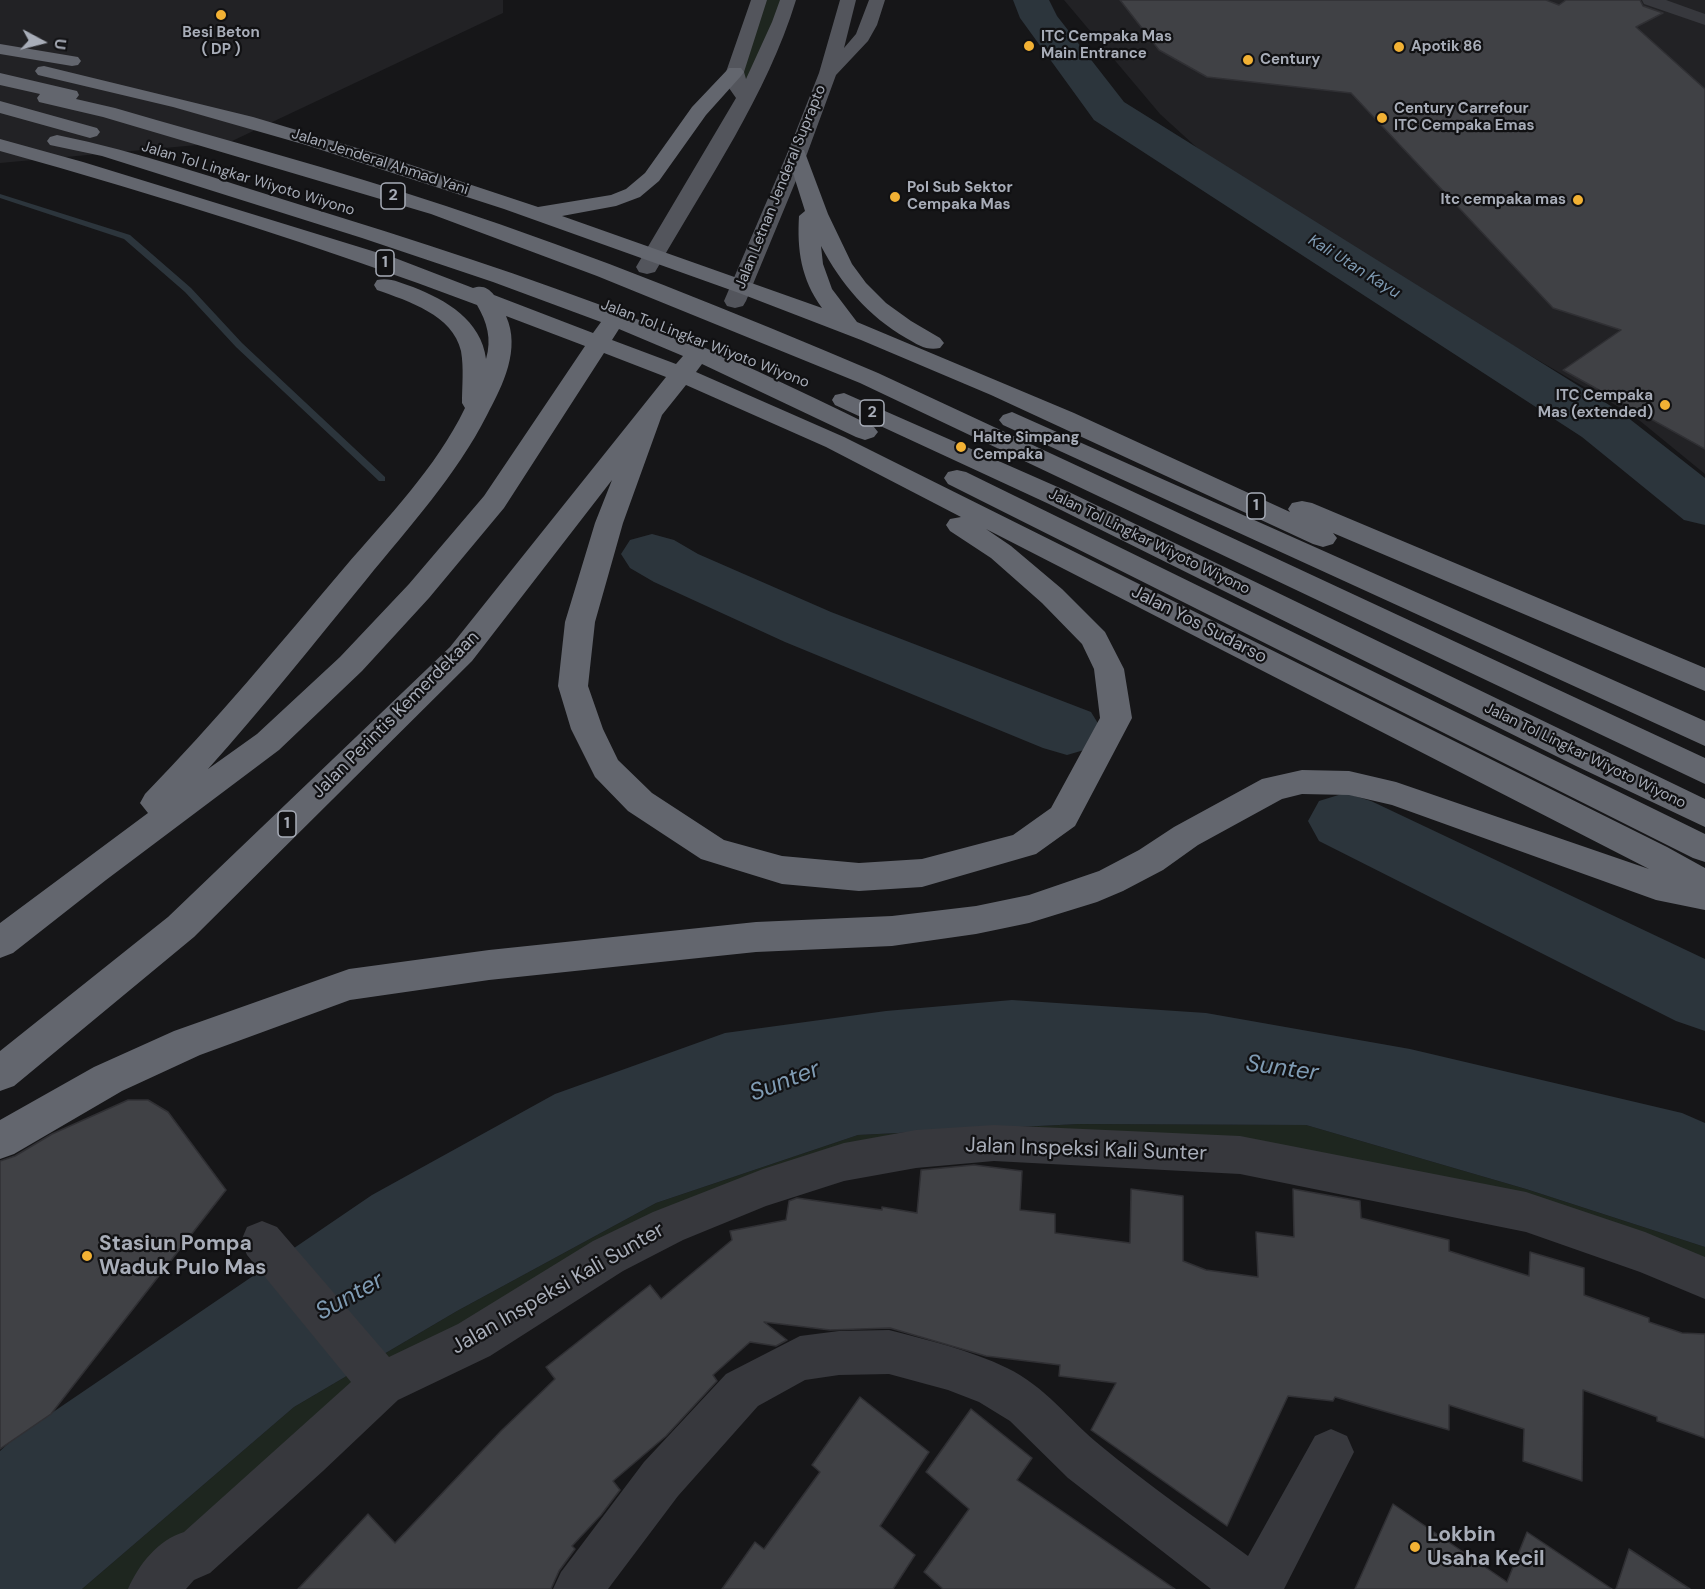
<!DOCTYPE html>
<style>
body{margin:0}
#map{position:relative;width:1705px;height:1589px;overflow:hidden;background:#161618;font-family:"DM Sans",sans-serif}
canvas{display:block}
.north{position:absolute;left:12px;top:12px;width:60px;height:60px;-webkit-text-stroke:4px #111113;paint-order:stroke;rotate:97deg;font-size:16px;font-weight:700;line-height:24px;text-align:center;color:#a8adb8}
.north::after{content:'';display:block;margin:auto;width:21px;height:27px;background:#a8adb8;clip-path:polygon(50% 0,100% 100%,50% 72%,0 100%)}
</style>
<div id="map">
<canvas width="1705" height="1589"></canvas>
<div class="north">U</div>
</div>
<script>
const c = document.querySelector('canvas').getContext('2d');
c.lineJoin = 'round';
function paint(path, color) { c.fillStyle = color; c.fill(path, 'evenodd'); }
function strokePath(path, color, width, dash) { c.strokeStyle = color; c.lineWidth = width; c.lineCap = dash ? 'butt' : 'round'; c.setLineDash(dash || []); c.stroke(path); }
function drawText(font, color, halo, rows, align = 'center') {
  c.font = font + ' "DM Sans",sans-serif'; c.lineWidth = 4.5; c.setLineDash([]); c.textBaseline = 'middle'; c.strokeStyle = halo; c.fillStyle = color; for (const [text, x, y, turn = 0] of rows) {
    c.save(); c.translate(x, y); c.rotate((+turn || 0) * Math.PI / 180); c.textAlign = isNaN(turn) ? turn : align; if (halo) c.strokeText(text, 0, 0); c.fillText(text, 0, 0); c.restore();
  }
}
paint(new Path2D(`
 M 0,0 L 503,0 L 503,13 L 230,142 L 0,163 Z
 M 1064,0 L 1705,0 L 1705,474 L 1634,416 L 1239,186 L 1160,114 Z`), '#222225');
paint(new Path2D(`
 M 759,0 L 788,0 L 746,98 L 740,58 Z
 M 1079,1124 L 1306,1125 L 1526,1189 L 1705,1247 L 1705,1278 L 1240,1155 L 844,1162 L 382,1384 L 159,1589 L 82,1589 L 294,1407 L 457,1311 L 656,1203 L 858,1135 Z`), '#1e261f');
paint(new Path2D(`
 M 1012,1000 L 1206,1013 L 1410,1049 L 1682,1113 L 1705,1123 L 1705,1247 L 1526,1189 L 1306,1125 L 1079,1124 L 858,1135 L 656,1203 L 457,1311 L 294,1407 L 82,1589 L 0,1589 L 0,1451 L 12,1440 L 372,1195 L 555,1094 L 725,1033 L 886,1011 Z`), '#2c353c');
paint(new Path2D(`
 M 0,194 L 130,235 L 191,288 L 242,343 L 385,477 L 385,481 L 379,481 L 236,347 L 185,292 L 124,239 L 0,198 Z`), '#2c353c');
paint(new Path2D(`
 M 1013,0 L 1049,0 L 1057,16 L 1124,102 L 1622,413 L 1705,478 L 1705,525 L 1684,520 L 1582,437 L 1094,120 L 1020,18 Z
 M 652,534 L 674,540 L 698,554 L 831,612 L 1091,712 L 1102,730 L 1091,748 L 1067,755 L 1043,748 L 785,642 L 654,582 L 630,568 L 621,554 L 630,540 Z
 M 1345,793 L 1371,801 L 1705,959 L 1705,1031 L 1676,1021 L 1319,841 L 1308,821 L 1319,801 Z`), '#2c353c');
const building = new Path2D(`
 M 1120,0 L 1546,0 L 1559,5 L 1566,0 L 1640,0 L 1643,6 L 1663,13 L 1636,27 L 1705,89 L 1705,449 L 1563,370 L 1621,330 L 1553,308 L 1351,93 L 1207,77 L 1159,50 Z
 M 128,1100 L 148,1100 L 168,1112 L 226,1190 L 51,1414 L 0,1449 L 0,1161 L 15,1156 L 52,1134 Z
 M 974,1165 L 1022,1171 L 1020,1210 L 1055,1214 L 1055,1233 L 1130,1243 L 1131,1189 L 1183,1196 L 1183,1261 L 1206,1270 L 1258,1277 L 1256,1232 L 1294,1237 L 1293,1189 L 1360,1201 L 1361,1218 L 1449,1240 L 1449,1251 L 1529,1276 L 1530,1252 L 1584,1268 L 1584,1295 L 1649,1318 L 1649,1322 L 1682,1333 L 1705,1334 L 1705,1438 L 1657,1421 L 1657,1417 L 1583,1390 L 1582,1481 L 1523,1461 L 1524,1429 L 1449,1405 L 1449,1430 L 1335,1397 L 1333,1401 L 1288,1396 L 1227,1526 L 1091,1430 L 1116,1383 L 1059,1376 L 1060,1365 L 986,1356 L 890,1328 L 830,1330 L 764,1322 L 787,1340 L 776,1346 L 750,1342 L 713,1375 L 717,1381 L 666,1436 L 613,1481 L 620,1490 L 601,1515 L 572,1546 L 575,1549 L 559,1571 L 551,1589 L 298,1589 L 368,1514 L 395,1543 L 501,1431 L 555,1379 L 546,1367 L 650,1285 L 661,1299 L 732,1240 L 730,1231 L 786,1220 L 789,1201 L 797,1198 L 882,1210 L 882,1207 L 917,1213 L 921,1170 Z
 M 860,1397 L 929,1452 L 880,1526 L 915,1555 L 893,1589 L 722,1589 L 755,1542 L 764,1549 L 820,1472 L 812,1465 Z
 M 971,1409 L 1032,1458 L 1017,1480 L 1175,1589 L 943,1589 L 924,1572 L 969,1509 L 926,1472 Z
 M 1393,1504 L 1507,1582 L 1527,1532 L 1612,1589 L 1355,1589 Z
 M 1629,1549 L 1690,1589 L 1616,1589 Z`);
paint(building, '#404145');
strokePath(building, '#303034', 1.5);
paint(new Path2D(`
 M 1642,0 L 1666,0 L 1705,14 L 1705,25 L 1644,4 Z
 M 994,1125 L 1240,1136 L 1526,1192 L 1645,1232 L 1705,1257 L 1705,1299 L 1640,1272 L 1526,1232 L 1240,1174 L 994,1161 L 916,1168 L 844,1181 L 766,1206 L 683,1240 L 623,1271 L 490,1356 L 398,1400 L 323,1471 L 210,1573 L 194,1580 L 186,1589 L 128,1589 C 139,1564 158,1540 184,1532 L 351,1382 L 247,1255 L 241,1241 L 247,1227 L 262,1221 L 277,1227 L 389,1357 L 458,1324 L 593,1241 L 653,1212 L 763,1169 L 844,1143 L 916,1130 Z
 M 889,1330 C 928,1340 970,1350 1007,1368 C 1045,1386 1069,1420 1101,1446 C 1148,1485 1199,1520 1248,1556 L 1315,1436 L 1331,1429 L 1347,1436 L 1354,1452 L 1284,1589 L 1211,1589 L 1068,1478 L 1010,1421 L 979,1402 L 948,1390 L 889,1374 L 839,1375 L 805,1380 L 758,1406 L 678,1496 L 608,1589 L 553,1589 L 561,1572 L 644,1462 L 726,1374 L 800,1336 L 839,1331 Z`), '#37383d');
paint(new Path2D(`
 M 751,0 L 767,0 L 744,72 L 746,79 L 772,22 L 780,0 L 796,0 C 767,95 707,181 658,267 L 655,272 L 647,274 L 639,272 L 636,267 L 736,98 L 729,88 L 726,72 Z
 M 840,0 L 856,0 L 844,48 L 856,34 L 869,0 L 885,0 L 877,25 L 868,41 L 836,75 L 807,154 L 746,301 L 743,306 L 735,308 L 727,306 L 724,301 L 787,154 L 819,73 Z`), '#53555c');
paint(new Path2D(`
 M 0,44 L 78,57 L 81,61 L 78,65 L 72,66 L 0,54 Z
 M 44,66 L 253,117 L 387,157 L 538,207 L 611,195 L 626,189 L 645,173 L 692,107 L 729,68 L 741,68 L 744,72 L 741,76 L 706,115 L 659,181 L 640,197 L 616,206 L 562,216 L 822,308 C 801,279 797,250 799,216 L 805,211 L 787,154 L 790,150 L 804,150 L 828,214 L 852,264 L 866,283 L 886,303 L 911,321 L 940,338 L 944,343 L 940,348 C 927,351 918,345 906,338 C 868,316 841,284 821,246 L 823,264 L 832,289 L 857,322 L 1074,413 L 1290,512 L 1288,509 L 1292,503 L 1302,501 L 1312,503 L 1705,668 L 1705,691 L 1333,533 L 1337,538 L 1333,544 L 1323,547 L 1313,544 L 991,395 L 861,340 L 739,293 L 504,209 L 306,145 L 173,107 L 38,75 L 35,71 L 38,67 Z
 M 0,73 L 77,91 L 79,95 L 76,99 L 115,108 C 225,140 337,170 446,206 C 592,254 736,313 878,373 L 1705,758 L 1705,784 L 860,383 L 597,276 L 431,214 L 103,117 L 39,102 L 37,98 L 40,94 L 0,85 Z
 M 0,101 L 97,128 L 100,132 L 97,136 L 90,138 L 0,113 Z
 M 57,135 C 140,152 220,180 301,205 C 414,240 528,276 639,320 C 719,352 797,389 874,427 L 878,432 L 874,437 L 865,440 L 856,437 L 702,364 L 696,372 L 844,437 L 1667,847 L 1705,868 L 1705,910 L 1656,900 L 1392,805 L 1349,795 L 1302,794 L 1282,799 L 1198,845 L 1163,870 L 1123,891 L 1097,902 L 1029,923 L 976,934 L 892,946 L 756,952 L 489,980 L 350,1000 L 200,1055 L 122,1091 L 14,1154 L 0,1159 L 0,1120 L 94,1067 L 174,1031 L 349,969 L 489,950 L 756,922 L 892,916 L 976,906 L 1029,895 L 1099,871 L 1139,850 L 1174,827 L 1262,779 L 1302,770 L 1349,771 L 1396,782 L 1649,869 L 986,529 L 1011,546 L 1062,589 L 1105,632 L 1124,669 L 1132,718 L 1075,826 L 1036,854 L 922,887 L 859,891 L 782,884 L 701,859 L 628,811 L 595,777 L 571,729 L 558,686 L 565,622 L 595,523 L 612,480 L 472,661 L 194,937 L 14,1086 L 0,1091 L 0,1051 L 168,917 L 450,647 L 666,377 L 604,353 L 504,508 L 429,598 L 362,671 L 279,750 L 106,880 L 13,953 L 0,958 L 0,923 L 148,813 L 140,803 L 145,794 C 215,722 279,645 344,568 C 387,518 436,468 465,408 L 462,403 C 462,386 464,368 461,351 C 453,315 408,301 377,290 L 374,285 L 377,280 C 390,277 401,283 413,287 C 446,300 481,320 486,359 C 492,339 487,322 477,305 C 321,246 161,196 0,151 L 0,139 L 83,162 L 395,258 L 473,288 C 483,285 488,288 494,295 L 593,333 L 601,322 L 493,282 L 362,238 L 102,156 L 50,145 L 47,141 L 50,137 ZM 506,316 L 585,346 L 484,496 L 409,584 L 340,657 L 257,734 L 208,769 C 263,708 314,643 366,580 C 409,527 456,476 487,415 C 503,385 521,349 506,316 ZM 619,329 L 683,356 L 676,364 L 612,340 ZM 686,385 L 826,447 L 961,517 L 950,519 L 946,525 L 950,531 L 991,558 L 1042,603 L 1082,644 L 1094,669 L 1100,718 L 1051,808 L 1013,835 L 922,859 L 859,863 L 782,856 L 724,840 L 652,793 L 618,760 L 603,729 L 588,686 L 595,622 L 623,523 L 662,415 Z
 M 844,393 L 1069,492 L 1705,799 L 1705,827 L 1576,766 L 1049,504 L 835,405 L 832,400 L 835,395 Z
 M 1012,412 L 1705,721 L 1705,746 L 1003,425 L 999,420 L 1003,415 Z
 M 957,470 L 966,472 L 1705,834 L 1705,862 L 1693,858 L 948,484 L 944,478 L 948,472 Z`), '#63666e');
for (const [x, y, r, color] of [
 [221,15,6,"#f2b134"],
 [1029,46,6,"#f2b134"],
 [1399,47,6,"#f2b134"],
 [1248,60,6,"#f2b134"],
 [1382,118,6,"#f2b134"],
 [895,197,6,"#f2b134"],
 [1578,200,6,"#f2b134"],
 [1665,405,6,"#f2b134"],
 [961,447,6,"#f2b134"],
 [87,1256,6,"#f2b134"],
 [1415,1547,6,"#f2b134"]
]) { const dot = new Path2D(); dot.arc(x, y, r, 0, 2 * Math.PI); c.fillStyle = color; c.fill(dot); strokePath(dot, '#111113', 2); }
drawText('bold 15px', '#a8adb8', '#111113', [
 ["Besi Beton",221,33,"center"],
 ["( DP )",221,50,"center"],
 ["ITC Cempaka Mas",1041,37],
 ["Main Entrance",1041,54],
 ["Apotik 86",1411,47],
 ["Century",1260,60],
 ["Century Carrefour",1394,109],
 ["ITC Cempaka Emas",1394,126],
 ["Pol Sub Sektor",907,188],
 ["Cempaka Mas",907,205],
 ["Itc cempaka mas",1566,200,"right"],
 ["ITC Cempaka",1653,396,"right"],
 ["Mas (extended)",1653,413,"right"],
 ["Halte Simpang",973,438],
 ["Cempaka",973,455]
], 'left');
drawText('15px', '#a8adb8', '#111113', [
 ["Jalan Jenderal Ahmad Yani",380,162,18],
 ["Jalan Tol Lingkar Wiyoto Wiyono",248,179,17],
 ["Jalan Letnan Jenderal Suprapto",781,187,-68],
 ["Jalan Tol Lingkar Wiyoto Wiyono",705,344,21],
 ["Jalan Tol Lingkar Wiyoto Wiyono",1149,542,26],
 ["Jalan Tol Lingkar Wiyoto Wiyono",1585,756,26]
]);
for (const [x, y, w] of [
 [393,196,24],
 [385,263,18],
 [872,413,24],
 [1256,506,18],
 [287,824,18]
]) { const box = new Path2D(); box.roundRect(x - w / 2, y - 13, w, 26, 4.5); c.fillStyle = '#111113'; c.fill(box); strokePath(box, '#a8adb8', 1.5); }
drawText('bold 16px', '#a8adb8', null, [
 ["2",393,196],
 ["1",385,263],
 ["2",872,413],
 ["1",1256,506],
 ["1",287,824]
]);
drawText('italic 16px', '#7f9bb3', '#111113', [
 ["Kali Utan Kayu",1354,267,32]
]);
drawText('18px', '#a8adb8', '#111113', [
 ["Jalan Yos Sudarso",1199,625,27],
 ["Jalan Perintis Kemerdekaan",396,715,-45]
]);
drawText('21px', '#a8adb8', '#111113', [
 ["Jalan Inspeksi Kali Sunter",1086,1150,2],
 ["Jalan Inspeksi Kali Sunter",558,1289,-30]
]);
drawText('bold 21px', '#a8adb8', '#111113', [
 ["Stasiun Pompa",99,1244],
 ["Waduk Pulo Mas",99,1268],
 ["Lokbin",1427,1535],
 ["Usaha Kecil",1427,1559]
], 'left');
drawText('italic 24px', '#7f9bb3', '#111113', [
 ["Sunter",1282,1069,8],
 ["Sunter",785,1082,-21],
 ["Sunter",350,1297,-29]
]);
</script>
